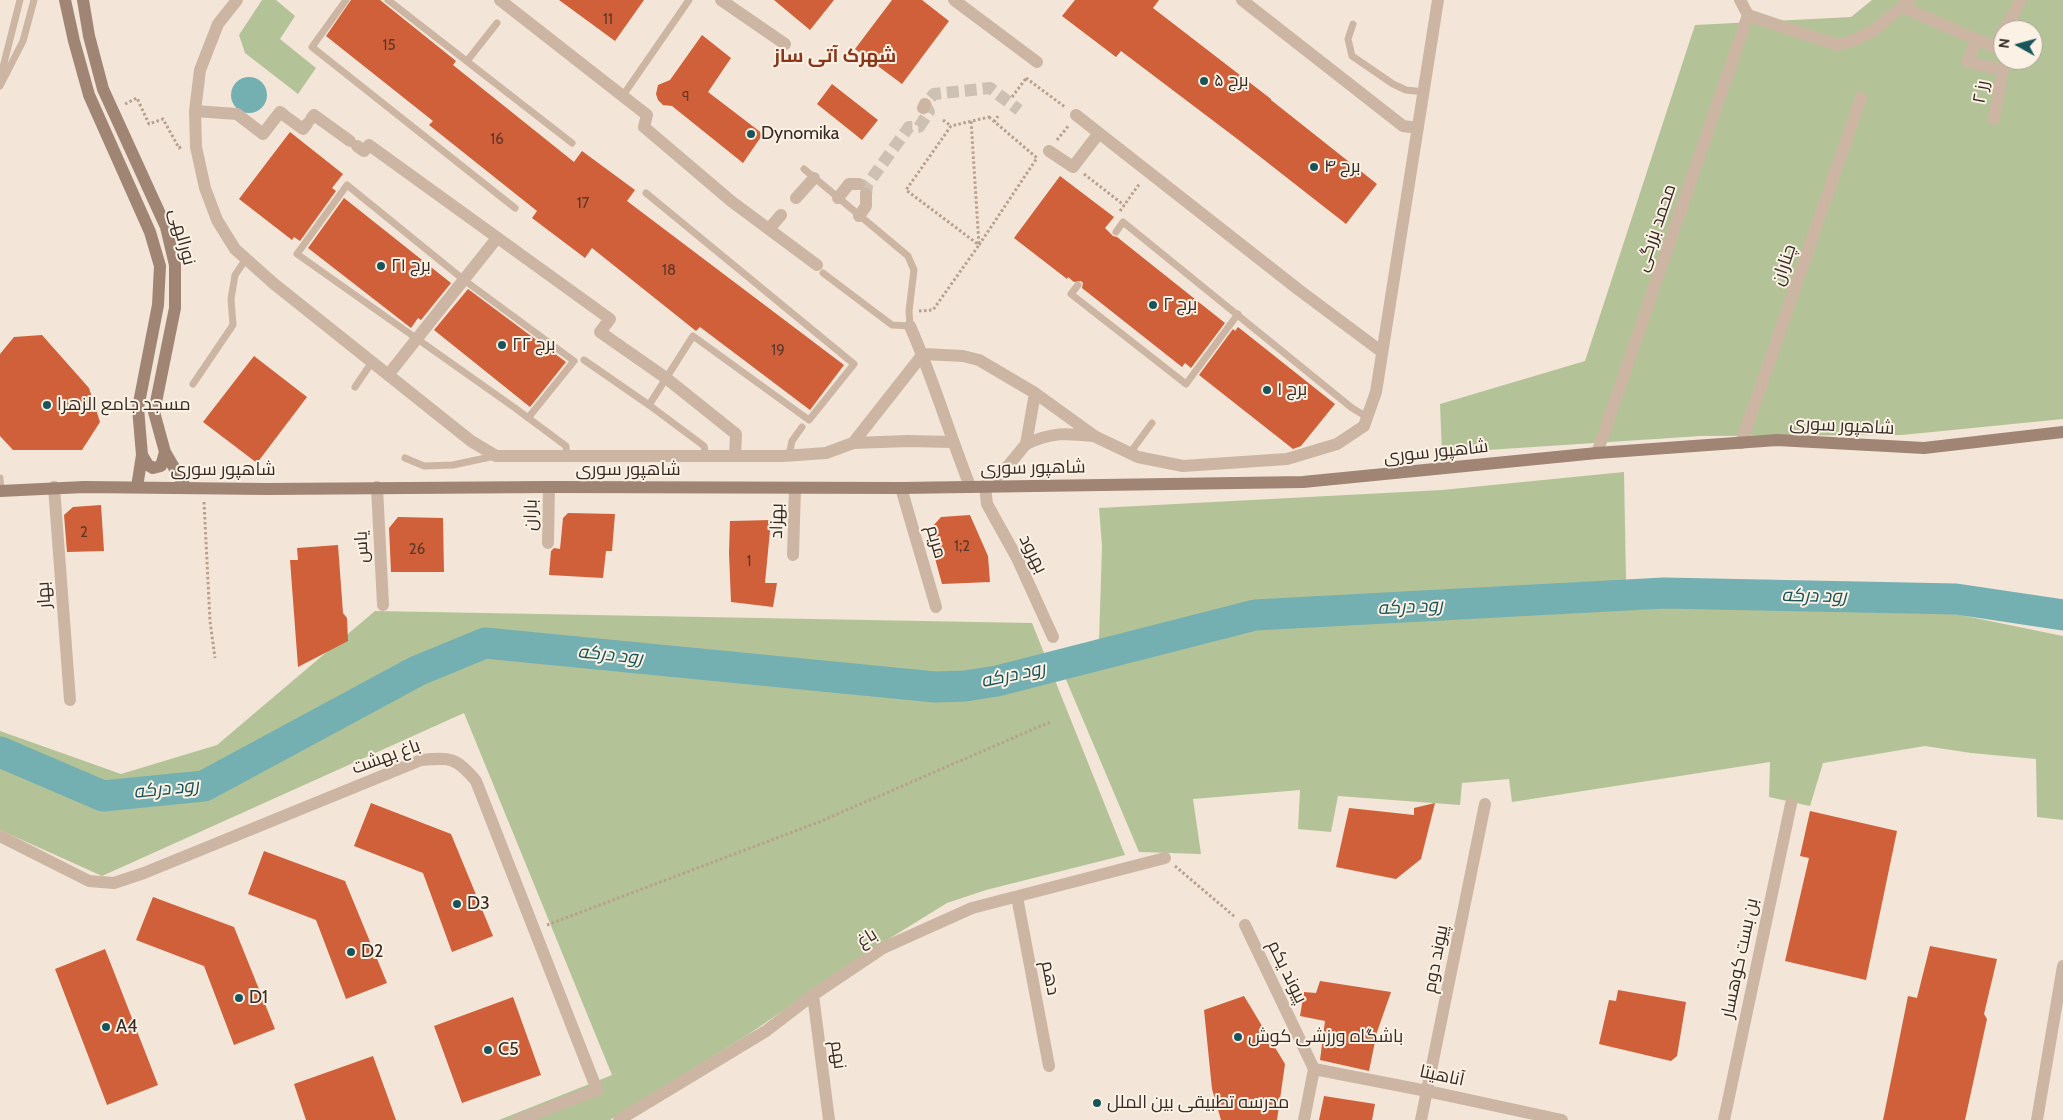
<!DOCTYPE html>
<meta charset="utf-8">
<style>
body{margin:0}
#map{position:relative;width:2063px;height:1120px;overflow:hidden;background:#f3e6d8;font-family:Cabin,sans-serif}
canvas{display:block}
.north{position:absolute;left:1993px;top:20px;width:50px;height:50px;box-sizing:border-box;background:#fbf1e4;border:1px solid #aca298;border-radius:50%;rotate:277deg;font-size:14px;font-weight:700;line-height:20px;text-align:center;color:#362b25}
.north::after{content:'';display:block;margin:auto;width:18px;height:22px;background:#18555b;clip-path:polygon(50% 0,100% 100%,50% 72%,0 100%)}
</style>
<div id="map">
<canvas width="2063" height="1120"></canvas>
<div class="north">N</div>
</div>
<script>
const c = document.querySelector('canvas').getContext('2d');
c.lineJoin = 'round';
function paint(path, color) { c.fillStyle = color; c.fill(path, 'evenodd'); }
function strokePath(path, color, width, dash) { c.strokeStyle = color; c.lineWidth = width; c.lineCap = dash ? 'butt' : 'round'; c.setLineDash(dash || []); c.stroke(path); }
function drawText(font, color, halo, rows, align = 'center') {
  c.font = font + ' Cabin,Cairo,sans-serif'; c.lineWidth = 4; c.setLineDash([]); c.textBaseline = 'middle'; c.strokeStyle = halo; c.fillStyle = color; for (const [text, x, y, turn = 0] of rows) {
    c.save(); c.translate(x, y); c.rotate((+turn || 0) * Math.PI / 180); c.textAlign = isNaN(turn) ? turn : align; if (halo) c.strokeText(text, 0, 0); c.fillText(text, 0, 0); c.restore();
  }
}
paint(new Path2D(`
 M 262,0 L 276,0 L 295,16 L 280,39 L 316,68 L 298,94 L 245,53 L 239,35 Z
 M 1872,0 L 2063,0 L 2063,419 L 1902,435 L 1701,436 L 1442,453 L 1440,404 L 1585,361 L 1695,25 L 1851,17 ZM 2003,30 L 2033,30 L 2033,60 L 2003,60 Z
 M 1624,472 L 1626,580 L 1630,607 L 1926,608 L 2063,636 L 2063,820 L 2037,817 L 2036,759 L 1971,753 L 1925,746 L 1823,763 L 1810,806 L 1769,797 L 1770,762 L 1512,802 L 1509,779 L 1462,783 L 1460,805 L 1338,796 L 1331,832 L 1298,829 L 1300,790 L 1193,799 L 1201,854 L 1139,852 L 1056,656 L 1099,641 L 1102,546 L 1099,508 L 1442,490 Z
 M 375,611 L 1032,623 L 1125,855 L 986,890 L 947,903 L 879,945 L 746,1036 L 610,1120 L 499,1120 L 612,1075 L 464,713 L 102,876 L 0,830 L 0,731 L 121,774 L 217,745 Z`), '#b3c397');
paint(new Path2D(`
 M231 95a18 18 0 1 1 36 0a18 18 0 1 1-36 0Z`), '#74afb2');
strokePath(new Path2D(`
 M 0,752 L 103,796 L 204,786 L 417,671 L 485,643 L 935,687 L 965,686 L 997,681 L 1255,615 L 1664,593 L 1956,599 L 2063,615`), '#74afb2', 31);
paint(new Path2D(`
 M 351,0 L 380,0 L 456,61 L 453,65 L 574,162 L 582,151 L 635,190 L 627,201 L 844,365 L 810,410 L 700,327 L 696,331 L 592,248 L 585,258 L 532,218 L 537,211 L 429,125 L 433,121 L 326,36 Z
 M 559,0 L 644,0 L 615,41 Z
 M 774,0 L 834,0 L 810,30 Z
 M 892,0 L 922,0 L 949,21 L 902,84 L 855,49 Z
 M 1075,0 L 1159,0 L 1153,8 L 1271,99 L 1271,100 L 1377,184 L 1346,224 L 1240,141 L 1121,51 L 1116,57 L 1062,16 Z
 M 702,35 L 731,58 L 708,92 L 763,134 L 743,163 L 672,106 L 663,105 L 658,100 L 656,94 L 658,85 L 670,80 Z
 M 832,84 L 878,120 L 862,140 L 817,104 Z
 M 290,132 L 343,174 L 332,188 L 336,191 L 300,241 L 294,237 L 292,240 L 239,199 Z
 M 1060,176 L 1114,217 L 1105,228 L 1113,236 L 1117,237 L 1225,323 L 1191,368 L 1185,363 L 1182,367 L 1082,288 L 1083,283 L 1081,281 L 1074,282 L 1068,277 L 1067,279 L 1014,238 Z
 M 344,198 L 451,283 L 421,320 L 418,318 L 411,328 L 308,248 Z
 M 468,289 L 566,362 L 530,407 L 434,330 Z
 M 1238,327 L 1335,404 L 1301,446 L 1293,449 L 1199,375 L 1233,329 L 1235,331 Z
 M 42,335 L 89,388 L 100,422 L 82,450 L 13,450 L 0,436 L 0,354 L 14,337 Z
 M 254,356 L 307,397 L 257,463 L 203,422 Z
 M 101,505 L 104,551 L 67,552 L 64,515 L 73,507 Z
 M 568,513 L 615,514 L 612,551 L 606,551 L 603,578 L 549,575 L 551,551 L 554,548 L 560,549 L 563,518 Z
 M 970,515 L 988,556 L 990,582 L 942,584 L 933,551 L 940,550 L 933,526 L 941,517 Z
 M 398,517 L 443,518 L 444,572 L 391,572 L 389,528 Z
 M 771,520 L 765,583 L 777,583 L 773,607 L 731,602 L 729,553 L 730,521 Z
 M 338,545 L 343,613 L 347,618 L 348,641 L 298,667 L 290,560 L 298,560 L 297,548 Z
 M 371,803 L 451,834 L 493,936 L 452,952 L 423,873 L 354,846 Z
 M 1435,803 L 1421,859 L 1396,879 L 1336,867 L 1349,808 L 1414,815 L 1414,808 Z
 M 1810,811 L 1897,831 L 1866,980 L 1785,961 L 1809,858 L 1800,856 Z
 M 264,851 L 345,881 L 387,983 L 346,999 L 316,920 L 248,894 Z
 M 153,897 L 234,927 L 275,1029 L 234,1045 L 204,966 L 136,940 Z
 M 1930,946 L 1997,959 L 1984,1014 L 1987,1019 L 1965,1120 L 1883,1120 L 1908,996 L 1917,998 Z
 M 105,949 L 158,1085 L 107,1105 L 55,969 Z
 M 1320,981 L 1391,992 L 1377,1032 L 1369,1071 L 1320,1060 L 1325,1021 L 1300,1016 L 1304,992 L 1316,993 Z
 M 1618,990 L 1686,1002 L 1677,1056 L 1671,1061 L 1599,1044 L 1609,1000 L 1616,1001 Z
 M 1244,996 L 1285,1064 L 1277,1120 L 1221,1120 L 1212,1089 L 1204,1010 Z
 M 513,997 L 541,1075 L 462,1103 L 434,1026 Z
 M 373,1056 L 396,1120 L 306,1120 L 294,1084 Z
 M 1324,1096 L 1375,1104 L 1372,1120 L 1319,1120 Z`), '#d06039');
strokePath(new Path2D(`
 M 866,194 L 867,185 L 909,127 L 919,127 L 929,112 L 925,104 L 934,94 L 990,88 L 1019,110`), '#cdc1b4', 12, [12, 6]);
strokePath(new Path2D(`
 M 1026,78 L 1065,107
 M 1012,97 L 1027,77
 M 125,104 L 137,98 L 149,124 L 163,119 L 179,148 L 182,146
 M 989,117 L 1037,158 L 979,245 L 906,190 L 951,126 Z
 M 943,120 L 951,126
 M 994,122 L 998,116
 M 1057,140 L 1069,125
 M 1084,174 L 1124,205
 M 1120,211 L 1140,183
 M 919,311 L 933,310 L 979,245 L 971,120
 M 204,502 L 210,621 L 215,658
 M 1175,866 L 1235,917
 M 547,925 L 819,822 L 1050,722`), '#b8a08d', 3, [2.5, 2.5]);
strokePath(new Path2D(`
 M 346,0 L 312,47 L 515,208
 M 388,0 L 572,143
 M 1353,24 L 1348,39 L 1352,56 L 1393,84 L 1406,90 L 1424,92
 M 467,61 L 497,23
 M 0,79 L 20,0
 M 0,86 L 23,41 L 34,0
 M 626,91 L 689,0
 M 804,169 L 908,256 L 914,270 L 909,311 L 910,326 L 892,325 L 823,273
 M 646,193 L 854,364 L 809,420 L 693,336 L 649,405
 M 1116,232 L 1123,222 L 1352,408 L 1367,417
 M 1078,285 L 1071,294 L 1186,384 L 1238,314
 M 584,360 L 649,405 L 704,446 L 706,456
 M 193,384 L 233,325 L 231,299 L 235,275 L 246,259
 M 355,387 L 372,362
 M 528,418 L 574,361 L 464,280 L 347,185 L 297,254 L 515,408 L 566,446 L 567,456
 M 1130,453 L 1152,423
 M 789,455 L 792,441 L 802,427
 M 405,458 L 424,466 L 453,465 L 495,456
 M 0,478 L 1,491`), '#ccb6a3', 7);
strokePath(new Path2D(`
 M 237,0 L 218,24 L 200,70 L 195,111 L 196,147 L 205,188 L 217,220 L 235,249 L 273,283 L 471,441 L 496,456 L 783,456 L 826,453 L 853,443 L 923,354
 M 500,0 L 647,115 L 644,127 L 731,201 L 817,265
 M 721,0 L 785,44
 M 954,0 L 1037,62
 M 1242,0 L 1403,126 L 1418,128
 M 1740,0 L 1748,15
 M 1902,7 L 1994,47 L 2003,31
 M 1748,15 L 1837,45 L 1852,41 L 1873,31 L 1910,0
 M 2004,30 L 2021,0
 M 1976,39 L 1968,62 L 2003,70 L 1994,119
 M 923,108 L 925,104
 M 195,111 L 237,114 L 263,134 L 280,112 L 283,114
 M 1076,115 L 1299,290 L 1382,352
 M 285,116 L 303,129 L 307,124
 M 311,119 L 314,115 L 350,141
 M 357,146 L 364,151 L 369,145 L 610,319 L 600,332 L 666,378 L 736,434 L 735,456
 M 1049,151 L 1073,167 L 1099,133
 M 796,198 L 814,178
 M 838,198 L 849,184 L 859,184
 M 859,216 L 866,206 L 866,194
 M 769,229 L 781,215
 M 910,326 C 933,378 949,433 970,486
 M 923,354 L 963,356 L 979,360 L 1035,393 L 1096,437 L 1138,457 L 1183,466 L 1287,459 L 1337,444 L 1364,426 L 1376,392 L 1438,0
 M 388,375 L 497,238
 M 1035,393 L 1026,444 L 1003,472 L 985,486 L 987,504 L 1017,558 L 1053,637
 M 853,443 L 908,441 L 953,442
 M 1741,443 L 1861,98
 M 1026,444 C 1053,432 1065,433 1093,436
 M 1597,453 L 1748,15
 M 54,487 L 70,700
 M 377,487 L 383,605
 M 901,488 L 936,607
 M 548,543 L 549,487
 M 793,555 L 795,488
 M 0,836 L 89,881 L 114,883 L 144,873 L 421,760 C 451,757 457,758 476,781 L 597,1090 L 518,1120
 M 1017,897 L 1049,1066
 M 1245,925 L 1314,1069 L 1304,1120
 M 813,995 L 829,1120
 M 1314,1069 L 1427,1091 L 1562,1120
 M 619,1120 L 766,1031 L 813,995 L 883,948 L 972,908 L 1165,858
 M 1421,1120 L 1485,804
 M 1724,1120 L 1791,804
 M 2037,1120 L 2063,966`), '#ccb6a3', 12);
strokePath(new Path2D(`
 M 65,0 L 74,41 L 89,95 L 150,232 L 160,266 L 158,305 L 138,408 L 142,455 L 137,487
 M 83,0 L 89,36 L 103,89 L 166,227 L 175,265 L 175,308 L 154,412 L 165,452 L 186,488
 M 142,455 L 148,465 L 153,468 L 161,466 L 165,452
 M 0,491 L 84,487 L 267,489 L 549,487 L 901,488 L 1303,482 L 1597,453 L 1777,440 L 1924,448 L 2063,432`), '#a08474', 12);
for (const [x, y, r, color] of [
 [1204,81,5,"#18555b"],
 [751,134,5,"#18555b"],
 [1314,167,5,"#18555b"],
 [381,266,5,"#18555b"],
 [1153,305,5,"#18555b"],
 [502,345,5,"#18555b"],
 [1267,390,5,"#18555b"],
 [47,405,5,"#18555b"],
 [457,904,5,"#18555b"],
 [351,952,5,"#18555b"],
 [239,998,5,"#18555b"],
 [106,1027,5,"#18555b"],
 [1238,1037,5,"#18555b"],
 [488,1050,5,"#18555b"],
 [1097,1103,5,"#18555b"]
]) { const dot = new Path2D(); dot.arc(x, y, r, 0, 2 * Math.PI); c.fillStyle = color; c.fill(dot); strokePath(dot, '#fbf1e4', 2); }
drawText('15px', '#5c382a', null, [
 ["11",608,20],
 ["15",389,46],
 ["۹",686,97],
 ["16",497,140],
 ["17",583,204],
 ["18",669,271],
 ["19",778,351],
 ["2",84,533],
 ["1;2",962,547],
 ["26",417,550],
 ["1",749,562]
]);
drawText('18px', '#362b25', '#fbf1e4', [
 ["برج ۵",1214,81],
 ["Dynomika",761,134],
 ["برج ۴",1324,167],
 ["برج ۲۱",391,266],
 ["برج ۲",1163,305],
 ["برج ۲۲",512,345],
 ["برج ۱",1277,390],
 ["مسجد جامع الزهرا",57,405],
 ["D3",467,904],
 ["D2",361,952],
 ["D1",249,998],
 ["A4",116,1027],
 ["باشگاه ورزشی کوش",1248,1037],
 ["C5",498,1050],
 ["مدرسه تطبیقی بین الملل",1107,1103]
], 'left');
drawText('18px', '#362b25', '#fbf1e4', [
 ["رز ۲",1981,92,-80],
 ["محمد بزرگی",1656,228,-71],
 ["نورالهی",182,237,75],
 ["چناران",1784,265,-71],
 ["شاهپور سوری",1842,426,3],
 ["شاهپور سوری",1436,452,-6],
 ["شاهپور سوری",1033,468,-1],
 ["شاهپور سوری",223,470],
 ["شاهپور سوری",628,470],
 ["باران",531,515,-89],
 ["بهزاد",777,521,-89],
 ["مریم",936,542,74],
 ["یاس",362,547,-93],
 ["بهرود",1033,554,63],
 ["بهار",44,595,-94],
 ["باغ بهشت",386,757,-20],
 ["باغ",867,938,-32],
 ["بن بست کوهسار",1740,958,-78],
 ["پیوند دوم",1436,959,-79],
 ["پیوند یکم",1287,972,64],
 ["دهم",1050,978,79],
 ["نهم",838,1055,82],
 ["آناهیتا",1442,1076,12]
]);
drawText('bold 19px', '#8b3518', '#fbf1e4', [
 ["شهرک آتی ساز",835,56]
]);
drawText('italic 19px', '#18555b', '#fbf1e4', [
 ["رود درکه",1814,596,1],
 ["رود درکه",1410,607,-3],
 ["رود درکه",610,655,6],
 ["رود درکه",1013,675,-12],
 ["رود درکه",166,789,-6]
]);
</script>
